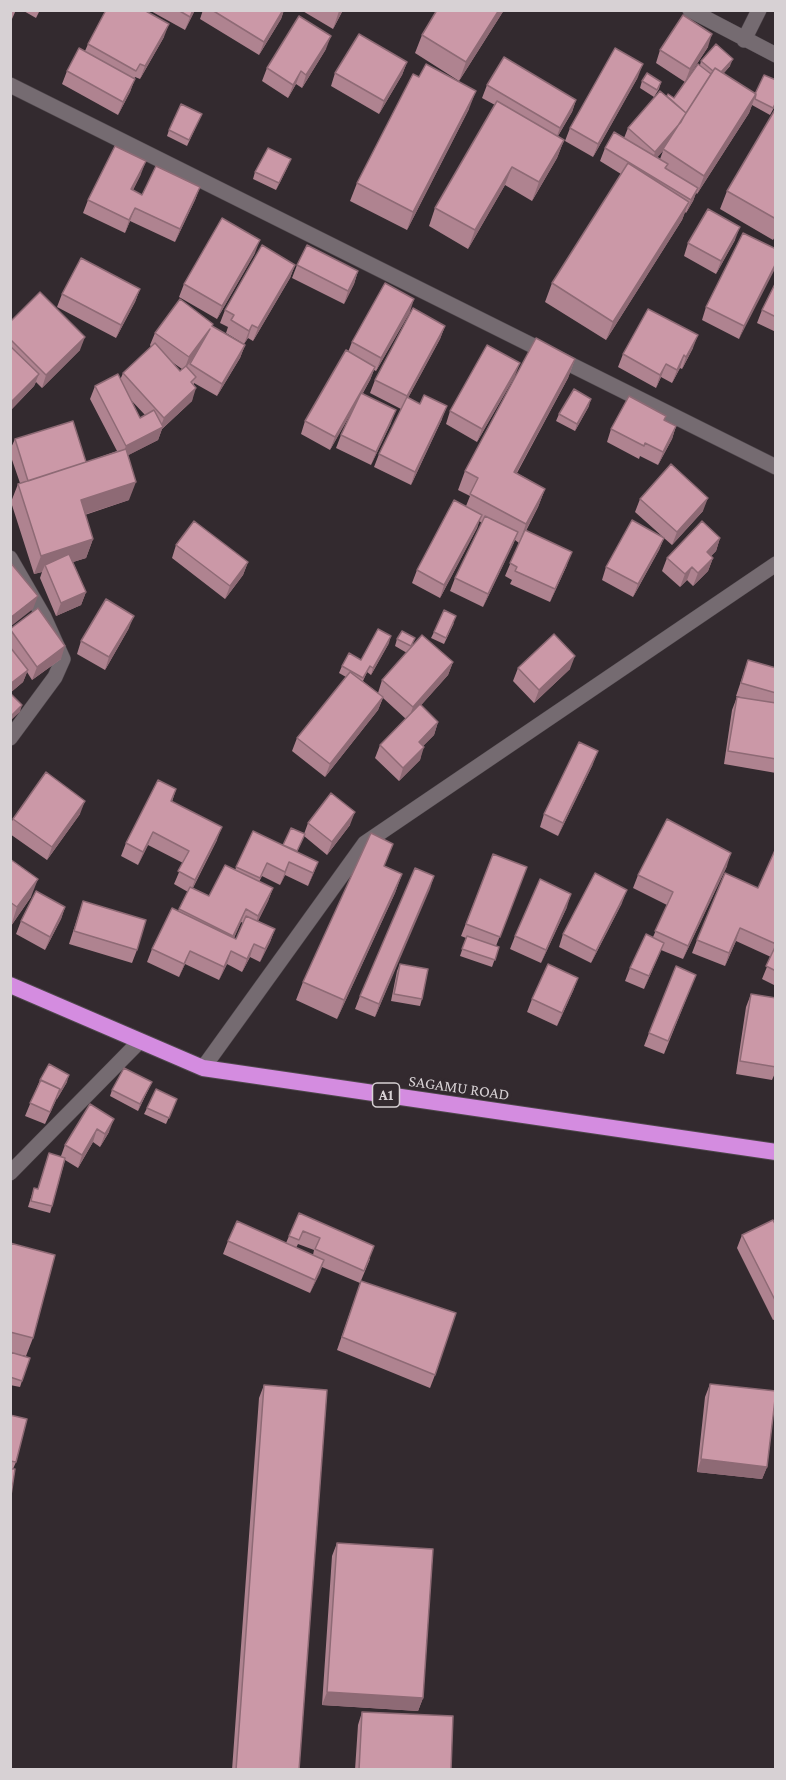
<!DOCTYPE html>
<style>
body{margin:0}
#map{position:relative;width:786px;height:1780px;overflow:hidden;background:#332a2f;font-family:"Crimson Pro",serif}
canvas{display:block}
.frame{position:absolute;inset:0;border:12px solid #d7d1d4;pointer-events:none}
</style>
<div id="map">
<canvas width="786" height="1780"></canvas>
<div class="frame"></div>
</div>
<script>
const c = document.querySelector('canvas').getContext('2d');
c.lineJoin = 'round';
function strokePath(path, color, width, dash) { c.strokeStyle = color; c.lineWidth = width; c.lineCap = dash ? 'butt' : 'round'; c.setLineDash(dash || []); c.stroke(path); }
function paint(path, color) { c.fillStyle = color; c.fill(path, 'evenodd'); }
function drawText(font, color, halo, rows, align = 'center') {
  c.font = font + ' "Crimson Pro",serif'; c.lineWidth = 6; c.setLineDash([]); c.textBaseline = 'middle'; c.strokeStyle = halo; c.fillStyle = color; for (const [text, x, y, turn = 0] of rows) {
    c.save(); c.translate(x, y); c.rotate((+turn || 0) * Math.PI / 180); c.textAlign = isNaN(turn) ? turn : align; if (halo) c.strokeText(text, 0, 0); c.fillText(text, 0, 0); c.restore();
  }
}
const minor = new Path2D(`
 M 690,10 L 776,55
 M 744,40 L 759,10
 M 10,85 L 776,467
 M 10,558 L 44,617 L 63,659 L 55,677 L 10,738
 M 203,1068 L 365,843 L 776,564`);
const tertiary = new Path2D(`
 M 10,1173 L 140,1041`);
const trunk = new Path2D(`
 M 10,985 L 203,1068 L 776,1152`);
strokePath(minor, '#4f474c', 16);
strokePath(tertiary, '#4f474c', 16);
strokePath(trunk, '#4f474c', 18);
strokePath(minor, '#756b71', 15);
strokePath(tertiary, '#756b71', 15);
strokePath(trunk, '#d48ce0', 16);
paint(new Path2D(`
 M 10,10 L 16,10 L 12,19 L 10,18 Z
 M 22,10 L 40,10 L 36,18 Z
 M 149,10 L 195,10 L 185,30 Z
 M 203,10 L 284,10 L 281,19 L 259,55 L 200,19 Z
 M 301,10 L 343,10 L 333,29 Z
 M 504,10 L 459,81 L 415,53 L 422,35 Z
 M 164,37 L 140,79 L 135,77 L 130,92 L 118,115 L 62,84 L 67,71 L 85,51 L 88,44 Z
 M 708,47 L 685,82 L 656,63 L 660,50 Z
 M 326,49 L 302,88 L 296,84 L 288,98 L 262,81 L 267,68 Z
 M 701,61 L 730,66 L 723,74 L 755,94 L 776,104 L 770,115 L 752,105 L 749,113 L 697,194 L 696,193 L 693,201 L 686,213 L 685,212 L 682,220 L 606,340 L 545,302 L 552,283 L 621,174 L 600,161 L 605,148 L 624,138 L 628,128 L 667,96 L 674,98 L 700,65 ZM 663,151 L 660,159 L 657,157 Z
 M 407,62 L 402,75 L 379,114 L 331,86 L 335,73 Z
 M 419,77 L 469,109 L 407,230 L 350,201 L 357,183 Z
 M 638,77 L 593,157 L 565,141 L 570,128 Z
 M 642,81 L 661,82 L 659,89 L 654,97 L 640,88 Z
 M 487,85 L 576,100 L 572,112 L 558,136 L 564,140 L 557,158 L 532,201 L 505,185 L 468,249 L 429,226 L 435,208 L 495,105 L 482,98 Z
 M 776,108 L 776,235 L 773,240 L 720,209 L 727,191 Z
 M 202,114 L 187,146 L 167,136 L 169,130 Z
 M 288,166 L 276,190 L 253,179 L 255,172 Z
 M 141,174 L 133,190 L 142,195 L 200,187 L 195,200 L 175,242 L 130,221 L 125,233 L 83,213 L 88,200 Z
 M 735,240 L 716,274 L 684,256 L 688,243 Z
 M 776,249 L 739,339 L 702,320 L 706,307 Z
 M 255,253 L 217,319 L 179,297 L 184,284 Z
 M 295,265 L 290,278 L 253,341 L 248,338 L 244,344 L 226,333 L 228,327 L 220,323 L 225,310 Z
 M 297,265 L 358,271 L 354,284 L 344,304 L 292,278 Z
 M 776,282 L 776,332 L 757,323 L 762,310 Z
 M 140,289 L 135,302 L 116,338 L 57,307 L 62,294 Z
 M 410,312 L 376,371 L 374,370 L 370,380 L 363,393 L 391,423 L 371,465 L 336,448 L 341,435 L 352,411 L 330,450 L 301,434 L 305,421 L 348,352 L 352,342 Z
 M 10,322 L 80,350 L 42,388 L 36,382 L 34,386 L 10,411 Z
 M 212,326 L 245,345 L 240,358 L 217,396 L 194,383 L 192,401 L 162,429 L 158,440 L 128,455 L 129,500 L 85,515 L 93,539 L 86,558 L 73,562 L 86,592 L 81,605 L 56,616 L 40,578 L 42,572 L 34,574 L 11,502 L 18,484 L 20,483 L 10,454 L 10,450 L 15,439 L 86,462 L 117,451 L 90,399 L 95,386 L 120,380 L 123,373 L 151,347 L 150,345 L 155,333 ZM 172,362 L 182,369 L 180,371 ZM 131,400 L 145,415 L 140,418 Z
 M 445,326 L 440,339 L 408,398 L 442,419 L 411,485 L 374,467 L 379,454 L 401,409 L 370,393 L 375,380 Z
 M 693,348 L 682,369 L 680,368 L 672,383 L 661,377 L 656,388 L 618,367 L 623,354 Z
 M 575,359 L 568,378 L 517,473 L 545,489 L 538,507 L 526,531 L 567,565 L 550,602 L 510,584 L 512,580 L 505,576 L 519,543 L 515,540 L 483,607 L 450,591 L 455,578 L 482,523 L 479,521 L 477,528 L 440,598 L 412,583 L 417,570 L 466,506 L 470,496 L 458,490 L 465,471 Z
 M 515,376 L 477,442 L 446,424 L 450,411 Z
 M 589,406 L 575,431 L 556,421 L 559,414 Z
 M 664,420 L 676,426 L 672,439 L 658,465 L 640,456 L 639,459 L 607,442 L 611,429 Z
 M 640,499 L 703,511 L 672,545 L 664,538 L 659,550 L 633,597 L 602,580 L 606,567 L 663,537 L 635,512 Z
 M 720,538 L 716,551 L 711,556 L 713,558 L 708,571 L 693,586 L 687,580 L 680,587 L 662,571 L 667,558 Z
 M 176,545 L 248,562 L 243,575 L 225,599 L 172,558 Z
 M 454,623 L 444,644 L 431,638 L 434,632 Z
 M 129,628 L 105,670 L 77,654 L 81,641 Z
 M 10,629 L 61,659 L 32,680 L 27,672 L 23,682 L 10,693 Z
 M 397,639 L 413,644 L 411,648 L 453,662 L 448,675 L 421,705 L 438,722 L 434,735 L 423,746 L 420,760 L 399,781 L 375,758 L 380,745 L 406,719 L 383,698 L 378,710 L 325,777 L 292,751 L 297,738 L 346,677 L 339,673 L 342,666 L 361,660 L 389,643 L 371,675 L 367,672 L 363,681 L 378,693 L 382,680 L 407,653 L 395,646 Z
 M 748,660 L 776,668 L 776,773 L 724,764 L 732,710 L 737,697 L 740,697 L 736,696 Z
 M 518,668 L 570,669 L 534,703 L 513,681 Z
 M 593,764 L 558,836 L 540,827 L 544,814 Z
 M 176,789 L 172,802 L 217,840 L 193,888 L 209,896 L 235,870 L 253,831 L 283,846 L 304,834 L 308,823 L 350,825 L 327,855 L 304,836 L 297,852 L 318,862 L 308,886 L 285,875 L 280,885 L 262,876 L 259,882 L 273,888 L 268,901 L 258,921 L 275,929 L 270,942 L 260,962 L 250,957 L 242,972 L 227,964 L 219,980 L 185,964 L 179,977 L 147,962 L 152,949 L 178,911 L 188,892 L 174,884 L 183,863 L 148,845 L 138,865 L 121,856 L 126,843 ZM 241,922 L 243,923 L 236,939 L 234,938 Z
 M 80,814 L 47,860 L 10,834 L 10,825 L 13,819 Z
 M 776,848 L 776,986 L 762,979 L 771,957 L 736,941 L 725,966 L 692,953 L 697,940 L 758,888 Z
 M 493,854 L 527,867 L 496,946 L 499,947 L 492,967 L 460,956 L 466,938 L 461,936 Z
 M 10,859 L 31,897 L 11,926 Z
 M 385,866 L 402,874 L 395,893 L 337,1019 L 296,1000 L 303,982 Z
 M 727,866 L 683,959 L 661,950 L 644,989 L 625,981 L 630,968 L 653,937 L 667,905 L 633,888 L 638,875 Z
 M 434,876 L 375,1017 L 355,1009 L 360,996 Z
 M 83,901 L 137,950 L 132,963 L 69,944 Z
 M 622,903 L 591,963 L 559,947 L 563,934 Z
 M 65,907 L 61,919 L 45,950 L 16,934 L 21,921 Z
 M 567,907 L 541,963 L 510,949 L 515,936 Z
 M 400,964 L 422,999 L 420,1006 L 391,1001 L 397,971 Z
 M 696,975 L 664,1054 L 644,1046 L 649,1033 Z
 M 578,978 L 573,991 L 557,1026 L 527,1012 L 532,999 Z
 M 751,994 L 776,998 L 776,1071 L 772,1080 L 736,1074 L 746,1007 Z
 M 40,1080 L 67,1082 L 57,1099 L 57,1098 L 45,1124 L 25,1116 Z
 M 149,1088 L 138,1111 L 110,1096 L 112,1090 Z
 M 177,1099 L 166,1124 L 144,1114 L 147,1108 Z
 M 90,1104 L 109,1132 L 100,1147 L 93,1142 L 78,1168 L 65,1160 L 50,1213 L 28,1207 L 34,1188 L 38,1189 L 61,1156 L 65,1145 Z
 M 299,1213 L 370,1259 L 360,1283 L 322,1267 L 310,1293 L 223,1254 L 228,1241 L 286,1243 ZM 298,1244 L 314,1250 L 313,1255 L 296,1248 Z
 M 776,1226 L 776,1319 L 773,1320 L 737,1248 L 742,1235 Z
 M 10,1243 L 33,1338 L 26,1356 L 11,1353 L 22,1381 L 20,1387 L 10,1385 Z
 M 361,1281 L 435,1375 L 430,1388 L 337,1350 Z
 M 710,1384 L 767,1467 L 762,1479 L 697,1472 L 705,1397 Z
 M 264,1385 L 299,1770 L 232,1770 L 259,1398 Z
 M 10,1415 L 16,1462 L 13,1469 L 10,1502 Z
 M 337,1543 L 423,1698 L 418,1711 L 322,1705 L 332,1556 Z
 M 362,1712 L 451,1770 L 355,1770 L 358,1725 Z`), '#af8390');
paint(new Path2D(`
 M 193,10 L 195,10 L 185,30 L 190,17 Z
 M 283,10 L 284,10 L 281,19 L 259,55 L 264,42 Z
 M 343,10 L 333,29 L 339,11 Z
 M 499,10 L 504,10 L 459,81 L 466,62 Z
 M 169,24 L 164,37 L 140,79 L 145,66 Z
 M 712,34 L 708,47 L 685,82 L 690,69 Z
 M 331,36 L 326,49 L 302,88 L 306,75 Z
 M 733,59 L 730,66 L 716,82 L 719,75 Z
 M 407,62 L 402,75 L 379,114 L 384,101 Z
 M 643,64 L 638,77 L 593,157 L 598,144 Z
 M 301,71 L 296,84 L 288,98 L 293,85 Z
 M 135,79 L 130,92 L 118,115 L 123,102 Z
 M 476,91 L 469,109 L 407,230 L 413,212 Z
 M 756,94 L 749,113 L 697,194 L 704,176 Z
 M 576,100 L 572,112 L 555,141 L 560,128 Z
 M 684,119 L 683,127 L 651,165 L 655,152 Z
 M 564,140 L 557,158 L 532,201 L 539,182 Z
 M 291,159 L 288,166 L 276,190 L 279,183 Z
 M 146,161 L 141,174 L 127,202 L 131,189 Z
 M 512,167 L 505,185 L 468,249 L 475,230 Z
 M 200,187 L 195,200 L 175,242 L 180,229 Z
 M 698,188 L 693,201 L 686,213 L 691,200 Z
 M 689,202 L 682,220 L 606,340 L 613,322 Z
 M 135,208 L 130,221 L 125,233 L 129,220 Z
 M 740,227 L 735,240 L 716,274 L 721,261 Z
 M 260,240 L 255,253 L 217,319 L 222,306 Z
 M 776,263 L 776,267 L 739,339 L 744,326 Z
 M 295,265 L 290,278 L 253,341 L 258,328 Z
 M 358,271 L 354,284 L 344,304 L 348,291 Z
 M 140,289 L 135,302 L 116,338 L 121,325 Z
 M 414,299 L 410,312 L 376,371 L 381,358 Z
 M 252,325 L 248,338 L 244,344 L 249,331 Z
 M 445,326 L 440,339 L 402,409 L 407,396 Z
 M 210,329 L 206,342 L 184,370 L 189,357 Z
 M 698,335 L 693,348 L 682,369 L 686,357 Z
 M 85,337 L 80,350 L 42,388 L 46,375 Z
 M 245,345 L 240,358 L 217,396 L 222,384 Z
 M 684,355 L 680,368 L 672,383 L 677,370 Z
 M 575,359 L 568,378 L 507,490 L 514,472 Z
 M 520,363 L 515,376 L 477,442 L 482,429 Z
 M 666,364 L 661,377 L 656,388 L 660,375 Z
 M 375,367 L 370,380 L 330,450 L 335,437 Z
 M 39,374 L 34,386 L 10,411 L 10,403 Z
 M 196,388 L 192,401 L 162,429 L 158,440 L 121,459 L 126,446 L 160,428 L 164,418 Z
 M 591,399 L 589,406 L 575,431 L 577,424 Z
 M 447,406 L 442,419 L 411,485 L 415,472 Z
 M 396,410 L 391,423 L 371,465 L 376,452 Z
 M 676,426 L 672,439 L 658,465 L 663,452 Z
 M 136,482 L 129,500 L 74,518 L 81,500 Z
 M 545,489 L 538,507 L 519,543 L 526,524 Z
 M 708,498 L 703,511 L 672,545 L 677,532 Z
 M 482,515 L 477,528 L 440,598 L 444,585 Z
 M 518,532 L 513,545 L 483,607 L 488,594 Z
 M 664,538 L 659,550 L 633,597 L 638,584 Z
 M 720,538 L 716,551 L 702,565 L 707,552 Z
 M 93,539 L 86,558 L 47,570 L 45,565 L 42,572 L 34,574 L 41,556 Z
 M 572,552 L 567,565 L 550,602 L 555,589 Z
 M 713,558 L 708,571 L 693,586 L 698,573 Z
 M 248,562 L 243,575 L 225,599 L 230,586 Z
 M 692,567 L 687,580 L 680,587 L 685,574 Z
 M 86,592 L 81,605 L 56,616 L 61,603 Z
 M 38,596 L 33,609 L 10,627 L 10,618 Z
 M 134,616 L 129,628 L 105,670 L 109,657 Z
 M 391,636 L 389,643 L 371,675 L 373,668 Z
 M 65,646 L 61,659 L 32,680 L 37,667 Z
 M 575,656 L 570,669 L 534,703 L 539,690 Z
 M 453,662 L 448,675 L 408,720 L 413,707 Z
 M 28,670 L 23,682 L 10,693 L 10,684 Z
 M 383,697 L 378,710 L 325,777 L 330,764 Z
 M 22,705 L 20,712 L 10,721 L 10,717 Z
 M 438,722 L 434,735 L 414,755 L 419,742 Z
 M 424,747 L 420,760 L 399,781 L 403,768 Z
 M 598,751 L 593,764 L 558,836 L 563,823 Z
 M 85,801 L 80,814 L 47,860 L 52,847 Z
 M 355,812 L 350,825 L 327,855 L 332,842 Z
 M 222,827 L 217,840 L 190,893 L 195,880 Z
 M 153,832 L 148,845 L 138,865 L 143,852 Z
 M 731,853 L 727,866 L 683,959 L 688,946 Z
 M 289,862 L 285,875 L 280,885 L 285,872 Z
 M 318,862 L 313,875 L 308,886 L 313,873 Z
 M 402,874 L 395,893 L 337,1019 L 344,1000 Z
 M 434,876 L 430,889 L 375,1017 L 379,1004 Z
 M 38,879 L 31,897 L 11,926 L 17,907 Z
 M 273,888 L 268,901 L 254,929 L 258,916 Z
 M 627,890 L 622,903 L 591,963 L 596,951 Z
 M 571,894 L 567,907 L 541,963 L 546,950 Z
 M 65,907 L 61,919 L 45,950 L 50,937 Z
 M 246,909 L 241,922 L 229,949 L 233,936 Z
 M 740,928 L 736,941 L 725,966 L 729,953 Z
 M 275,929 L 270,942 L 260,962 L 265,949 Z
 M 664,943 L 659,955 L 644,989 L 649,976 Z
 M 254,944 L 250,957 L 242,972 L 247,959 Z
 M 190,951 L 185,964 L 179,977 L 184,964 Z
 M 231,951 L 227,964 L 219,980 L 224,967 Z
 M 578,978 L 573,991 L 557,1026 L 562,1013 Z
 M 69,1075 L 67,1082 L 57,1099 L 60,1092 Z
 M 152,1082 L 149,1088 L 138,1111 L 140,1104 Z
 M 114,1119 L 109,1132 L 100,1147 L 105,1134 Z
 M 97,1129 L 93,1142 L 78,1168 L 82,1155 Z
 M 324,1260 L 320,1273 L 310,1293 L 315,1280 Z
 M 701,1459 L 767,1467 L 762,1479 L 697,1472 Z
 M 327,1692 L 423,1698 L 418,1711 L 322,1705 Z`), '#8e6a75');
const building = new Path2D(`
 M 106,10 L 144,10 L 169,24 L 145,66 L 140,64 L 136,71 L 88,44 Z
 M 178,10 L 193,10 L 190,17 Z
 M 212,10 L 283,10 L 264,42 Z
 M 437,10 L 499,10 L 466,62 L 422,35 Z
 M 683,15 L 712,34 L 690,69 L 660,50 Z
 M 299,16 L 331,36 L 306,75 L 301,71 L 293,85 L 267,68 Z
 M 359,34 L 407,62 L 384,101 L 335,73 Z
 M 716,44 L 733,59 L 721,72 L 715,68 L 713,71 L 701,61 Z
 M 79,48 L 135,79 L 123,102 L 67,71 Z
 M 615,48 L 643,64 L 598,144 L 570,128 Z
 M 504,57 L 576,100 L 560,128 L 487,85 Z
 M 426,64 L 476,91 L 413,212 L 357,183 L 413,74 L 419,77 Z
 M 698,64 L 711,74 L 686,113 L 667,96 L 668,94 L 674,98 Z
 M 715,68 L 756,94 L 704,176 L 663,149 Z
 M 647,73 L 661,82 L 657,90 L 642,81 Z
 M 764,75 L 776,80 L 776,102 L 773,108 L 755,99 L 756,94 L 755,94 Z
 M 660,91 L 686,113 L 681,122 L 655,152 L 628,128 Z
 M 497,101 L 564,140 L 539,182 L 512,167 L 475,230 L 435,208 Z
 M 181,104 L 202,114 L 189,140 L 169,130 Z
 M 776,108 L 776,219 L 727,191 Z
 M 614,132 L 668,164 L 665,168 L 698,188 L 691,200 L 605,148 Z
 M 115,146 L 146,161 L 131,189 L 142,195 L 156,166 L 200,187 L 180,229 L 135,208 L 129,220 L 88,200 Z
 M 268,148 L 291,159 L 279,183 L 255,172 Z
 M 628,163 L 689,202 L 613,322 L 552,283 Z
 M 708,209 L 740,227 L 721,261 L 688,243 Z
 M 222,218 L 260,240 L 222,306 L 184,284 Z
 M 743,233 L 776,249 L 776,263 L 744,326 L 706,307 Z
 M 262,245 L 295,265 L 258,328 L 252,325 L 249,331 L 231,320 L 234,315 L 225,310 Z
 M 307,245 L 358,271 L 348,291 L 297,265 Z
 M 81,258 L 140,289 L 121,325 L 62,294 Z
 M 776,282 L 776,317 L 762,310 Z
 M 385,283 L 414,299 L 381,358 L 352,342 Z
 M 40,292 L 85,337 L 46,375 L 10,339 L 10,322 Z
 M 180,299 L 213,324 L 212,326 L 245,345 L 222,384 L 190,364 L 210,329 L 189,357 L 155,333 Z
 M 413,308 L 445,326 L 407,396 L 375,380 Z
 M 648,309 L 698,335 L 686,357 L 684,355 L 677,370 L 666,364 L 660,375 L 623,354 Z
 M 536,338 L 575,359 L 514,472 L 545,489 L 526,524 L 470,494 L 478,478 L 465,471 Z
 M 155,343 L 180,371 L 186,366 L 196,377 L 191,382 L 196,388 L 164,418 L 123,373 Z
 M 487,345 L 520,363 L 482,429 L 450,411 Z
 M 10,346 L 39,374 L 10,403 Z
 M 346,350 L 375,367 L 335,437 L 305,421 Z
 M 118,374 L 140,418 L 154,410 L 163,427 L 126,446 L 95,386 Z
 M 574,389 L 591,399 L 577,424 L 559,414 Z
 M 361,393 L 396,410 L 376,452 L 341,435 Z
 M 424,395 L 447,406 L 415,472 L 379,454 L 407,397 L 420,404 Z
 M 629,396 L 666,416 L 664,420 L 676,426 L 663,452 L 645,443 L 644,446 L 611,429 Z
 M 73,421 L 86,462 L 28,481 L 15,439 Z
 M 126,449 L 136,482 L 81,500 L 93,539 L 41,556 L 18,484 Z
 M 671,464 L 708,498 L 677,532 L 640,499 Z
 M 454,500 L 482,515 L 444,585 L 417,570 Z
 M 485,516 L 518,532 L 488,594 L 455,578 Z
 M 632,520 L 664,538 L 638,584 L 606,567 Z
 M 194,521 L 248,562 L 230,586 L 176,545 Z
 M 702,521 L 720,538 L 707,552 L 713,558 L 698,573 L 692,567 L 685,574 L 667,558 Z
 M 525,530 L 572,552 L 555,589 L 515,571 L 517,567 L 510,563 Z
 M 69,554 L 86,592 L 61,603 L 45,565 Z
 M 10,562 L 38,596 L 10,618 Z
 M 106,599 L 134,616 L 109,657 L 81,641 Z
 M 38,608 L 65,646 L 37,667 L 10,629 Z
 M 444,610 L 456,616 L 446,638 L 434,632 Z
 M 378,629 L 391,636 L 373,668 L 370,666 L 363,678 L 342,666 L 349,653 L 361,660 Z
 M 402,631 L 415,638 L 411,646 L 397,639 Z
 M 554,634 L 575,656 L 539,690 L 518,668 Z
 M 422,635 L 453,662 L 413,707 L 382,680 Z
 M 10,647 L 28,670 L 10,684 Z
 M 748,660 L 776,668 L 776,693 L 741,683 Z
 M 350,672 L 383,697 L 330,764 L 297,738 Z
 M 10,693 L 22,705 L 10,717 Z
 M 737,697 L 776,703 L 776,759 L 728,751 Z
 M 420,704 L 438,722 L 419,742 L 424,747 L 403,768 L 380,745 Z
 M 579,742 L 598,751 L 563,823 L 544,814 Z
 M 46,772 L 85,801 L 52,847 L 13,819 Z
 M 158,780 L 176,789 L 171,801 L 222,827 L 195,880 L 178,871 L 189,851 L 153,832 L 143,852 L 126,843 Z
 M 331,793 L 355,812 L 332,842 L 308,823 Z
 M 667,819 L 731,853 L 688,946 L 655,931 L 673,892 L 638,875 Z
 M 291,828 L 305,834 L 297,851 L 283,845 Z
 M 253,831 L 318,862 L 313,873 L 289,862 L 285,872 L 267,863 L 260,878 L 236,867 Z
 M 371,833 L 393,844 L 384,866 L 402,874 L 344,1000 L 303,982 Z
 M 776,848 L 776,944 L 740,928 L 729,953 L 697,940 L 725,873 L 758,888 Z
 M 493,854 L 527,867 L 500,937 L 466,924 Z
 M 10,859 L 38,879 L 17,907 L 10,902 Z
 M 225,865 L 273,888 L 258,916 L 246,909 L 233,936 L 179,909 L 190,887 L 209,896 Z
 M 415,868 L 434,876 L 379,1004 L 360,996 Z
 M 595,873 L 627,890 L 596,951 L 563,934 Z
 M 540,879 L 571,894 L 546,950 L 515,936 Z
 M 36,891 L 65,907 L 50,937 L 21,921 Z
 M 83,901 L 146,920 L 137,950 L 74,931 Z
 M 172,908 L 236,939 L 246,916 L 275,929 L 265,949 L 254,944 L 247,959 L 231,951 L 224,967 L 190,951 L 184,964 L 152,949 Z
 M 646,934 L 664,943 L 649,976 L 630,968 Z
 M 467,936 L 499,947 L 495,960 L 462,949 Z
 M 776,945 L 776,971 L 766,966 Z
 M 400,964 L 428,969 L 422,999 L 394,994 Z
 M 548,964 L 578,978 L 562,1013 L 532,999 Z
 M 676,966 L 696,975 L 668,1041 L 649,1033 Z
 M 751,994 L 776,998 L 776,1067 L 740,1061 Z
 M 49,1064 L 69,1075 L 60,1092 L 59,1091 L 60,1089 L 40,1080 Z
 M 124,1068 L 152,1082 L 140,1104 L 112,1090 Z
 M 41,1080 L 60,1089 L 50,1112 L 30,1103 Z
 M 156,1089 L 177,1099 L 169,1118 L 147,1108 Z
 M 90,1104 L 114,1119 L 105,1134 L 97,1129 L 82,1155 L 65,1145 Z
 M 49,1153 L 65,1158 L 52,1206 L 31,1201 L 34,1188 L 38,1189 Z
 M 299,1213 L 374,1246 L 364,1271 L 315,1249 L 320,1238 L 303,1231 L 299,1240 L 289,1236 Z
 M 773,1220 L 776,1226 L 776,1302 L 742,1235 Z
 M 237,1221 L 324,1260 L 315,1280 L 228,1241 Z
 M 10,1243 L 55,1255 L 33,1338 L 10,1332 Z
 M 361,1281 L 456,1313 L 435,1375 L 342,1337 Z
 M 10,1352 L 30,1358 L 22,1381 L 10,1377 Z
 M 710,1384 L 776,1391 L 767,1467 L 701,1459 Z
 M 264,1385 L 327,1390 L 299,1770 L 236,1770 Z
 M 10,1415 L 27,1419 L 16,1462 L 10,1461 Z
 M 10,1469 L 15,1469 L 10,1502 Z
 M 337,1543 L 433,1549 L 423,1698 L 327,1692 Z
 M 362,1712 L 453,1716 L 451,1770 L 359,1770 Z`);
paint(building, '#cb98a7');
strokePath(building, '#8e6a75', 1.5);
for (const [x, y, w] of [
 [386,1095,27]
]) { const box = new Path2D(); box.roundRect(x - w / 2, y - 12, w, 24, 4.5); c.fillStyle = '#332a2f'; c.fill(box); strokePath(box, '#d7d1d4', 1.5); }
drawText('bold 15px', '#d7d1d4', null, [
 ["A1",386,1095]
]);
drawText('16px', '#d7d1d4', '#332a2f', [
 ["SAGAMU ROAD",459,1088,8]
]);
</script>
